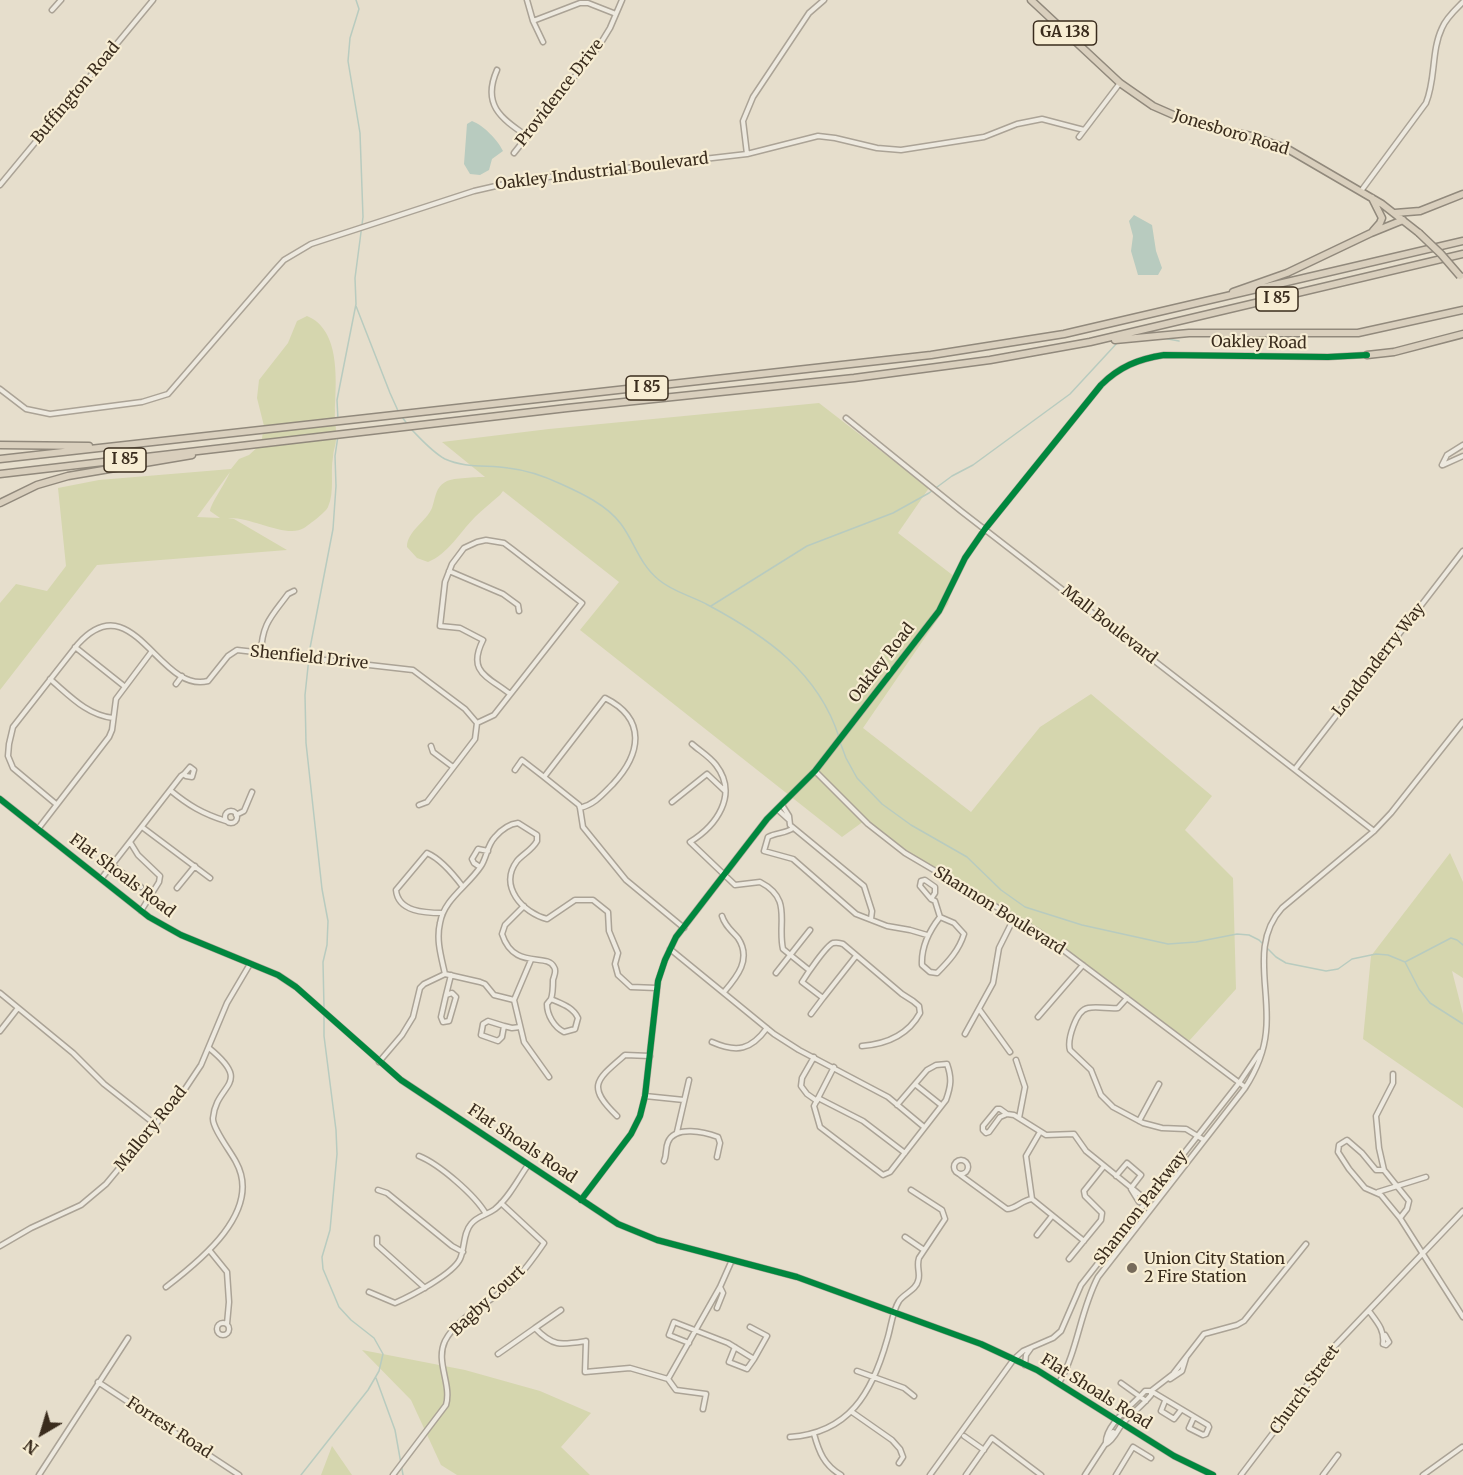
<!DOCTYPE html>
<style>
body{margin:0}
#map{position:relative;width:1463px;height:1475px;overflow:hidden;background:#e6decc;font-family:Merriweather,serif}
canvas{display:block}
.north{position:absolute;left:12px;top:1403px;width:60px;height:60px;-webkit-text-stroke:4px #f7edd3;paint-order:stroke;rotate:218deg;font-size:16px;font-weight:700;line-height:24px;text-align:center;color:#3a2c1d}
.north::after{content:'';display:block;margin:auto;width:21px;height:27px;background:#3a2c1d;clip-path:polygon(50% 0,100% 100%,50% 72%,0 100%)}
</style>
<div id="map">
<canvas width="1463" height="1475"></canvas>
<div class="north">N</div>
</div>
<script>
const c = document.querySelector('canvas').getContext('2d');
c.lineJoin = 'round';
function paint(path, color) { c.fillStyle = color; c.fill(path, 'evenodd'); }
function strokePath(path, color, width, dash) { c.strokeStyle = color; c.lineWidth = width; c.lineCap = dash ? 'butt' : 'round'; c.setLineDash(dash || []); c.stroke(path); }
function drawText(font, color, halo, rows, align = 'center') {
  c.font = font + ' Merriweather,serif'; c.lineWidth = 4.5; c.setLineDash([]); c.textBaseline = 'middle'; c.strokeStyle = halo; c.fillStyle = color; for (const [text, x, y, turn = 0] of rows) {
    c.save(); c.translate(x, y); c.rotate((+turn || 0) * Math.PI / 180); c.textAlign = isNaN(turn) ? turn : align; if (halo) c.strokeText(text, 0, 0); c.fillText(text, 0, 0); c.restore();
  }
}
paint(new Path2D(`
 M 307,316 C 341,330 336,381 335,411 C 334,420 337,429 336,439 C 336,445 333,451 333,457 C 330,473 335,491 328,507 C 326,512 310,524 304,528 C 287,539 250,516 228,518 L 234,519 L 287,550 L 97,565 L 0,690 L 0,603 L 16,584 L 47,591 L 66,566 L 58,488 L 99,480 L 231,469 L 239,459 L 249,455 L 261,444 L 264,426 L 257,398 L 259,380 L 288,343 L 297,321 ZM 230,472 C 225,484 211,503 210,511 L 220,518 L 197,517 Z
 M 819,403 L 929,488 L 898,533 L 955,577 L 948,604 L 863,728 L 971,812 L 1040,727 L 1091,694 L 1212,796 L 1185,830 L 1233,878 L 1236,989 L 1189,1041 L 1012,913 L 933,868 L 864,821 L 842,837 L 580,630 L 619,582 L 503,491 L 500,495 C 492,502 483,509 475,517 C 460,532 448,554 428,562 L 417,558 L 407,547 C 407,531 426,522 432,508 C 436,497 435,487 447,481 C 454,478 476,477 485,477 L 442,442 L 549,429 Z
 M 1450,853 L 1463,882 L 1463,978 L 1452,971 L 1463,1014 L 1463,1108 L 1363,1039 L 1371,956 Z
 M 362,1350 L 465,1370 L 540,1391 L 591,1413 L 561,1447 L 590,1475 L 457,1475 L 441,1465 L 411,1400 Z
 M 332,1446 L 352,1475 L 321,1475 Z`), '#d5d6ae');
paint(new Path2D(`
 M 472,121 C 483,125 498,140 503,151 L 492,159 L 489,170 L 480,175 L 470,174 L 464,164 L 467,124 Z
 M 1134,215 L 1152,225 L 1156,251 L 1162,268 L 1158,275 L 1138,275 L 1131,251 L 1133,236 L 1129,221 Z`), '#b8cbbf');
strokePath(new Path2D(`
 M 356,306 L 390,393 L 399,413
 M 1163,338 L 1179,341
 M 402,417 L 408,425
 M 338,420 L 337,400 L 356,304 L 355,278 L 363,217 L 360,133 L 348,61 L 350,38 L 359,9 L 356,0
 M 411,429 C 421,439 432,452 445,459 C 464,468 488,465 508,468 C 526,470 544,476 561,484 C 581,493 607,505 621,524 C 635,543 640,565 659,580 C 673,592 692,596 708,605 C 766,636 818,672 839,737
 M 711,606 L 807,546 L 893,513 L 929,493 L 952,476 L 973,465 L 1070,394 L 1118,342
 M 840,742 L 846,758 L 857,778 L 882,804 L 911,825 L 967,857 L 1001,890 L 1025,907 L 1082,925 L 1168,944 L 1196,942 L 1237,934 L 1249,935 L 1259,940 L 1276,957 L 1286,963 L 1326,971 L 1338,969 L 1352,959 L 1376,954 L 1388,955 L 1405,962 L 1419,989 L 1430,1003 L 1463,1024
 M 1405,962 L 1451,938 L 1457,940 L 1463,945
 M 324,1008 L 323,962 L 327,945 L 328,921 L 322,889 L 306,743 L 305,695 L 310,648 L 333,529 L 336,486 L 335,456 L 338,436
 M 376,1378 L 395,1430 L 403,1475
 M 301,1475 L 368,1390 L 379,1371 L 383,1354 L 374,1338 L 351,1320 L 339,1307 L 323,1269 L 322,1257 L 330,1230 L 337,1154 L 336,1130 L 324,1036 L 324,1013`), '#b8cbbf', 1.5);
const minor = new Path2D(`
 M 527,0 L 533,21 L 543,42
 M 52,10 L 61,0
 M 533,21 L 580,3 L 588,3 L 616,14
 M 497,70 C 482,104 500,118 527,136
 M 1079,137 L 1120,83
 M 514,153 L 599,46 L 610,28 L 622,0
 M 747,154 L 743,121 L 753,97 L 809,13 L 824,0
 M 0,185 L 153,0
 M 1361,191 L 1426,103 C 1436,79 1431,51 1442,28 C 1446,18 1455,10 1463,2
 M 0,389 L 26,409 L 50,414 L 142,402 L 168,394 L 275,270 L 284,260 L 311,244 L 474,191 L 522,180 L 747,154 L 818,136 L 835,138 L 877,148 L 901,150 L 984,137 L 1017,124 L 1042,119 L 1084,130
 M 846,418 L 961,511 L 1374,831
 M 1442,465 L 1447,455 L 1463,445
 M 1443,465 L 1463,456
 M 449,571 L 503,594 L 518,605 L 519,611
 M 75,647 L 124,686
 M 261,653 C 262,623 272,616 288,594 L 294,591
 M 50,679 C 70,696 87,715 113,718
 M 176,684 L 182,676
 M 605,698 C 647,719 641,754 613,784 C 602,795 595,804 580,808 L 579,805 L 544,777 Z
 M 692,744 C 700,751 709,756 716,765 C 739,795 716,826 690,842 L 735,885 L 760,882 C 793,899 777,922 783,949 L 809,970
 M 431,746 L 433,752 L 453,767
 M 1295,769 L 1463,551
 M 515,770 L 522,760 L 544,777
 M 815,771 L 868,824 L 905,853 L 1039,932 L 1245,1087
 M 170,790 C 188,805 203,814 226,821
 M 0,799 L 149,917 L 181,935 L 278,975 L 296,987 L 401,1080 L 618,1224 L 657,1240 L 797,1277 L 981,1344 L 1037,1370 L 1174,1456 L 1213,1475
 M 672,802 L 707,774 L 725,791
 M 56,804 L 13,768 L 8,756 L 9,744 L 13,727 L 78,644 C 133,583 159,694 208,681 L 228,656 L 237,650 L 413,670 L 465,709 L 477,723
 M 419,805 L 427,802 L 475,739 L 477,723 L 494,715 L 582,603 L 512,549 L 504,543 L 486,540 L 477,542 L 464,548 L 452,564 L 445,582 L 440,626 L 460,628 L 483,640 C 467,672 487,676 510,694
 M 782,805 L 789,816 L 790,825 L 864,886 L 872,911 L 871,919
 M 580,808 L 583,827 L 626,880 L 684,928
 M 777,809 L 788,819
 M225 817a6 6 0 1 1 12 0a6 6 0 1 1-12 0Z
 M 236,815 L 244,811 L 252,792
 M 142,827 L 210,878
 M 793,828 C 785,834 777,832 768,837 L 764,851 L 793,859 L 856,914 L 887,926 L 910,930 L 927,935
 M 38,829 L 109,737 L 112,730 L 116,699 L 152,651
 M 130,842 L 138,855 L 160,876 L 159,882 L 141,911
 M 112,865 L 141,887
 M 480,867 L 474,863 L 472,859 L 478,849 L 488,851
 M 101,879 L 181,776 L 184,774 L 186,776 L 192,777 L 194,770 L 190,767 L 184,774
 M 925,880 L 935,887 L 935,893 L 931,899 L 920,886 L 921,881 Z
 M 177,888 L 195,866
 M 931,899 L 935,901 L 940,917
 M 524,906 L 505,925 L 502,934 C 514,971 547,952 554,967 C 557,971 554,976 553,980 C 553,987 553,993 551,999
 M 443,913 C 425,913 398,912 396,890 L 427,853 C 441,859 454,875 463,887
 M 722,916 C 725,926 731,930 738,938 C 752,959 737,977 724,992
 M 940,917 L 954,923 L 964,934 C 959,950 949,961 937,973 L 930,972 L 922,965 C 921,947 929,931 940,917 Z
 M 670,949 L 774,1034 L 799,1050 L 888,1097 L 924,1127
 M 856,956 L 823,998 L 802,982 C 807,974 826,946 833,943 C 838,942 839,943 843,944 L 902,994 L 913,1001 L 919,1006 L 920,1013 C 908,1035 887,1044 862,1046
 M 776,973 L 810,930
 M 445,974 C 441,956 436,940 440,923 C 444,899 468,886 481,866 C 487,857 487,845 495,837 C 501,830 510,824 518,823 L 537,835 L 537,841 C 532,850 523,854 517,861 C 498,886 523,913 547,919 L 575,900 L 593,900 L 608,912 L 609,931 L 618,953 L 615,964 L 618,975 L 631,987 L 657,988
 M 0,993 L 73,1053 L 104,1084 L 156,1125
 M 452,993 L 456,997 L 449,1021 L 443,1022 L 441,1017 L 446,995 Z
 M 446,995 L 451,975
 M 1127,998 L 1118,1008 C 1108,1009 1097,1006 1088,1008 C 1076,1010 1067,1040 1070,1050 L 1091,1070 L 1101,1095 L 1113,1107 L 1143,1123 L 1162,1128 L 1186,1129 L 1204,1140
 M 551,999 C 562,1004 573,1007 578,1018 L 575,1029 L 564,1032 C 554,1027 547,1015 547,1004 Z
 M 514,1000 L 531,960
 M 979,1009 L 1010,1052
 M 811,1014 L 823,998
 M 1038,1017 L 1083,965
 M 488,1021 L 504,1026 L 502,1037 L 498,1041 L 481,1035 L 483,1024 Z
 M 504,1026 L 512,1028 L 520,1027
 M 0,1031 L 18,1008
 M 965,1034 L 993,983 L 999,948 L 1014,918
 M 712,1042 C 737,1053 751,1050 767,1028
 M 814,1057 L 802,1078 L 801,1086 L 807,1094 L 817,1101
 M 1016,1060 L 1025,1087 L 1019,1118
 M 379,1062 L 402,1035 L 413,1017 L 420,988 L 424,984 L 445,974 L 480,982 L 485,984 L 494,995 L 514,1000 L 524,1042 L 549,1077
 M 834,1067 L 814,1106 L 820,1127 L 883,1175 L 890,1172 L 946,1100 C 951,1086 952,1078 947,1064 L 936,1065 L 927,1070 L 897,1105
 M 1393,1074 L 1393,1083 L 1376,1116 L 1379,1148 L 1384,1170 L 1409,1201 L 1407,1209 L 1400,1218 L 1463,1317
 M 916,1085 L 941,1105
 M 645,1096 L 684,1100
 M 818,1098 L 863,1121 L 905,1153
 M 997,1109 L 1000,1109 L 1007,1114 L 1000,1117 L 989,1132 L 986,1133 L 983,1130 L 983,1126 Z
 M 1007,1114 L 1014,1115 L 1046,1135 L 1074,1134 L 1086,1151 L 1144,1198 L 1143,1202
 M 617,1116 C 586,1086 596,1080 625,1055 L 650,1056
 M 1139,1121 L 1159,1084
 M 677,1132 L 689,1080
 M 1040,1132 L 1026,1156 L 1032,1199 L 1084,1241
 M 419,1156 C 439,1164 475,1195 486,1214
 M954 1167a7 7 0 1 1 14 0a7 7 0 1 1-14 0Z
 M 664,1161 C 667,1155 665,1149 668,1142 C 675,1125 705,1132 718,1137 L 720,1143 L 717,1157
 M 1384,1170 L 1376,1170 L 1362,1153 L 1347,1140 L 1339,1145 L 1338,1152 L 1349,1169 L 1365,1188 L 1381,1195 L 1400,1218
 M 959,1174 L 1007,1209 C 1016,1209 1022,1200 1032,1199
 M 1116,1176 L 1127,1163 L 1141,1175 L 1131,1188
 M 1131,1189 L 1139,1202 L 1143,1202
 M 378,1190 L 387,1193 L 452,1246 L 463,1252
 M 1378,1192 L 1426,1177
 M 581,1200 L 631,1134 L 640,1116 L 645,1096 L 658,981 L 665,960 L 676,937 L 767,819 L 815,771 L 939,611 L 965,558 L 985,529 L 1101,385 C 1119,367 1138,359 1164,355 L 1328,357 L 1366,355
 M 1037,1235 L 1052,1216
 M 905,1237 L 924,1250
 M 377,1238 L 377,1245 L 425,1288
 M 0,1246 L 31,1228 L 81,1205 L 106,1184 L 185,1089 L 201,1065 L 227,1003 L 250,964
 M 210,1251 L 227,1272 L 229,1302 L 227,1324
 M 1069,1259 L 1101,1220 L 1102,1213 L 1085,1196 L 1084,1191 L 1104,1166
 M 166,1287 C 200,1261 263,1211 236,1162 C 231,1152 212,1128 213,1118 C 216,1083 254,1085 209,1048
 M 369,1292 L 395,1303 C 411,1296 453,1274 460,1259 C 465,1248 463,1233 471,1224 C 477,1216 487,1215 495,1209 C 509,1198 518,1179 528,1165
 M 717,1308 L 723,1293 L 720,1287
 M 1369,1311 C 1377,1322 1385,1330 1383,1344 L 1386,1345 L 1389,1342 L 1385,1335
 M217 1329a6 6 0 1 1 12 0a6 6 0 1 1-12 0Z
 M 535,1328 L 561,1310
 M 689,1343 L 669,1335 L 674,1322 L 728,1343 L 754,1359 L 767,1336 L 750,1327
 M 735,1347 L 729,1362 L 747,1369 L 754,1359
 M 498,1354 L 535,1328 C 553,1347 561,1345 586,1341 L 585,1372 L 630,1368 L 668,1379 L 720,1287 L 732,1260
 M 1025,1365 L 1026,1355 L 1031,1348
 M 857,1371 L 904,1388 L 914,1396
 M 668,1379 L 676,1390 L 706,1394 L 703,1409
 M 1170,1379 L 1182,1371 L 1186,1358
 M 98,1382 L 239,1475
 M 1059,1383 C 1078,1350 1080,1311 1098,1277 L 1245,1088 C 1256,1071 1264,1053 1266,1032 C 1271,990 1250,943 1282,908 L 1374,831 L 1391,813 L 1463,722
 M 1121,1383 L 1146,1401
 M 1145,1391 L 1151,1391 L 1151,1395 C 1142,1406 1131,1414 1122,1424 C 1117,1431 1114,1440 1106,1444 C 1104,1425 1134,1404 1145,1391 Z
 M 1165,1401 L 1161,1411 L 1174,1419 L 1181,1410
 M 852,1412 L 892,1440 L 900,1449 L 903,1457 L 899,1463
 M 1194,1417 L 1189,1428 L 1203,1435 L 1206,1434 L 1209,1427 L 1208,1425 L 1151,1391 L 1173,1374 L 1204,1334 L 1237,1325 L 1244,1321 L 1306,1244
 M 814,1434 C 819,1452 824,1465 841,1475
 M 964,1436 L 984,1450
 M 790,1437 C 849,1433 872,1393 887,1340 C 891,1328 892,1312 899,1301 C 905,1293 916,1290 918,1281 C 921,1274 916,1267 919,1258 L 945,1219 L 942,1210 L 911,1190
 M 39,1475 L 128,1338
 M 393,1475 L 446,1405 C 452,1384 435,1362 445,1341 C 459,1314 494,1302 515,1280 C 526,1269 535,1256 544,1243 L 501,1203
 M 930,1475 L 1014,1359 L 1023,1351 L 1053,1338 L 1061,1331 L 1081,1285 L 1239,1083 L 1260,1052
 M 966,1475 L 992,1438 L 1041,1475
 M 1085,1475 L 1113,1432
 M 1116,1475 L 1133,1447 L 1151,1458
 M 1241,1475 L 1292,1408 L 1329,1352 L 1463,1211
 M 1323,1475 L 1338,1455
 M 1423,1475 L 1462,1447`);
const highway = new Path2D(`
 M 1031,0 L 1120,83 L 1153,106 L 1194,124 L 1251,136 L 1286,148 L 1382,204 L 1419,233
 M 1372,198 L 1382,218 L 1380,223 L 1373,231
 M 1395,213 L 1420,211 L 1463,194
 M 1233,292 L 1287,273 L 1371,233 L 1403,220
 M 1115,340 L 1189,333 L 1358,333 L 1463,310
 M 1367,355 L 1394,352 L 1463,334
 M 0,445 L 89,446
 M 0,459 L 931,355 L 1064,334 L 1463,241
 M 0,474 L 567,408 L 854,378 L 990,360 L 1090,342 L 1463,254
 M 0,503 L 37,485 L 68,476 L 192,455`);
strokePath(minor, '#aba396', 7);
strokePath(highway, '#91897c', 9);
strokePath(minor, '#ede9df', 4);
strokePath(highway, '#d9cfbd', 6);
const highwayBridge = new Path2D(`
 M 1419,233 L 1441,254 L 1460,276`);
strokePath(highwayBridge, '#91897c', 9, []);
strokePath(highwayBridge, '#d9cfbd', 6);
strokePath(new Path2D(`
 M 0,799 L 149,917 L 181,935 L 278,975 L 296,987 L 401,1080 L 618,1224 L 657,1240 L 797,1277 L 981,1344 L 1037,1370 L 1174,1456 L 1213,1475
 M 581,1200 L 631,1134 L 640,1116 L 645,1096 L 658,981 L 665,960 L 676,937 L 767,819 L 815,771 L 939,611 L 965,558 L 985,529 L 1101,385 C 1119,367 1138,359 1164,355 L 1328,357 L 1367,355`), '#00873e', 6);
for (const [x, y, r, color] of [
 [1132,1268,6,"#766a5a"]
]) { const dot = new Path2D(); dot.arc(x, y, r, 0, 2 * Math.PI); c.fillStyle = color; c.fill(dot); strokePath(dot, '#f7edd3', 2); }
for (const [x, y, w] of [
 [1065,33,63],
 [1277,299,42],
 [647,388,42],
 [125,460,42]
]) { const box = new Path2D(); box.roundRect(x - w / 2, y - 12, w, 24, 4.5); c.fillStyle = '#f7edd3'; c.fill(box); strokePath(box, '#3a2c1d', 1.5); }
drawText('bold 15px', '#3a2c1d', null, [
 ["GA 138",1065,33],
 ["I 85",1277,299],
 ["I 85",647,388],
 ["I 85",125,460]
]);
drawText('16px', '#3a2c1d', '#f7edd3', [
 ["Buffington Road",76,93,-50],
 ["Providence Drive",560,93,-52],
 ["Jonesboro Road",1231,133,17],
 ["Oakley Industrial Boulevard",602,172,-7],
 ["Oakley Road",1259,343,1],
 ["Mall Boulevard",1109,625,38],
 ["Shenfield Drive",309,658,6],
 ["Londonderry Way",1379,660,-52],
 ["Oakley Road",882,663,-52],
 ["Flat Shoals Road",122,876,37],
 ["Shannon Boulevard",999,911,32],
 ["Mallory Road",151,1129,-51],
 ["Flat Shoals Road",522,1144,34],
 ["Shannon Parkway",1141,1208,-52],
 ["Bagby Court",488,1301,-43],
 ["Church Street",1305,1390,-54],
 ["Flat Shoals Road",1096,1392,32],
 ["Forrest Road",169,1428,33]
]);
drawText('16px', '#3a2c1d', '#f7edd3', [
 ["Union City Station",1144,1259],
 ["2 Fire Station",1144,1277]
], 'left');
</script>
